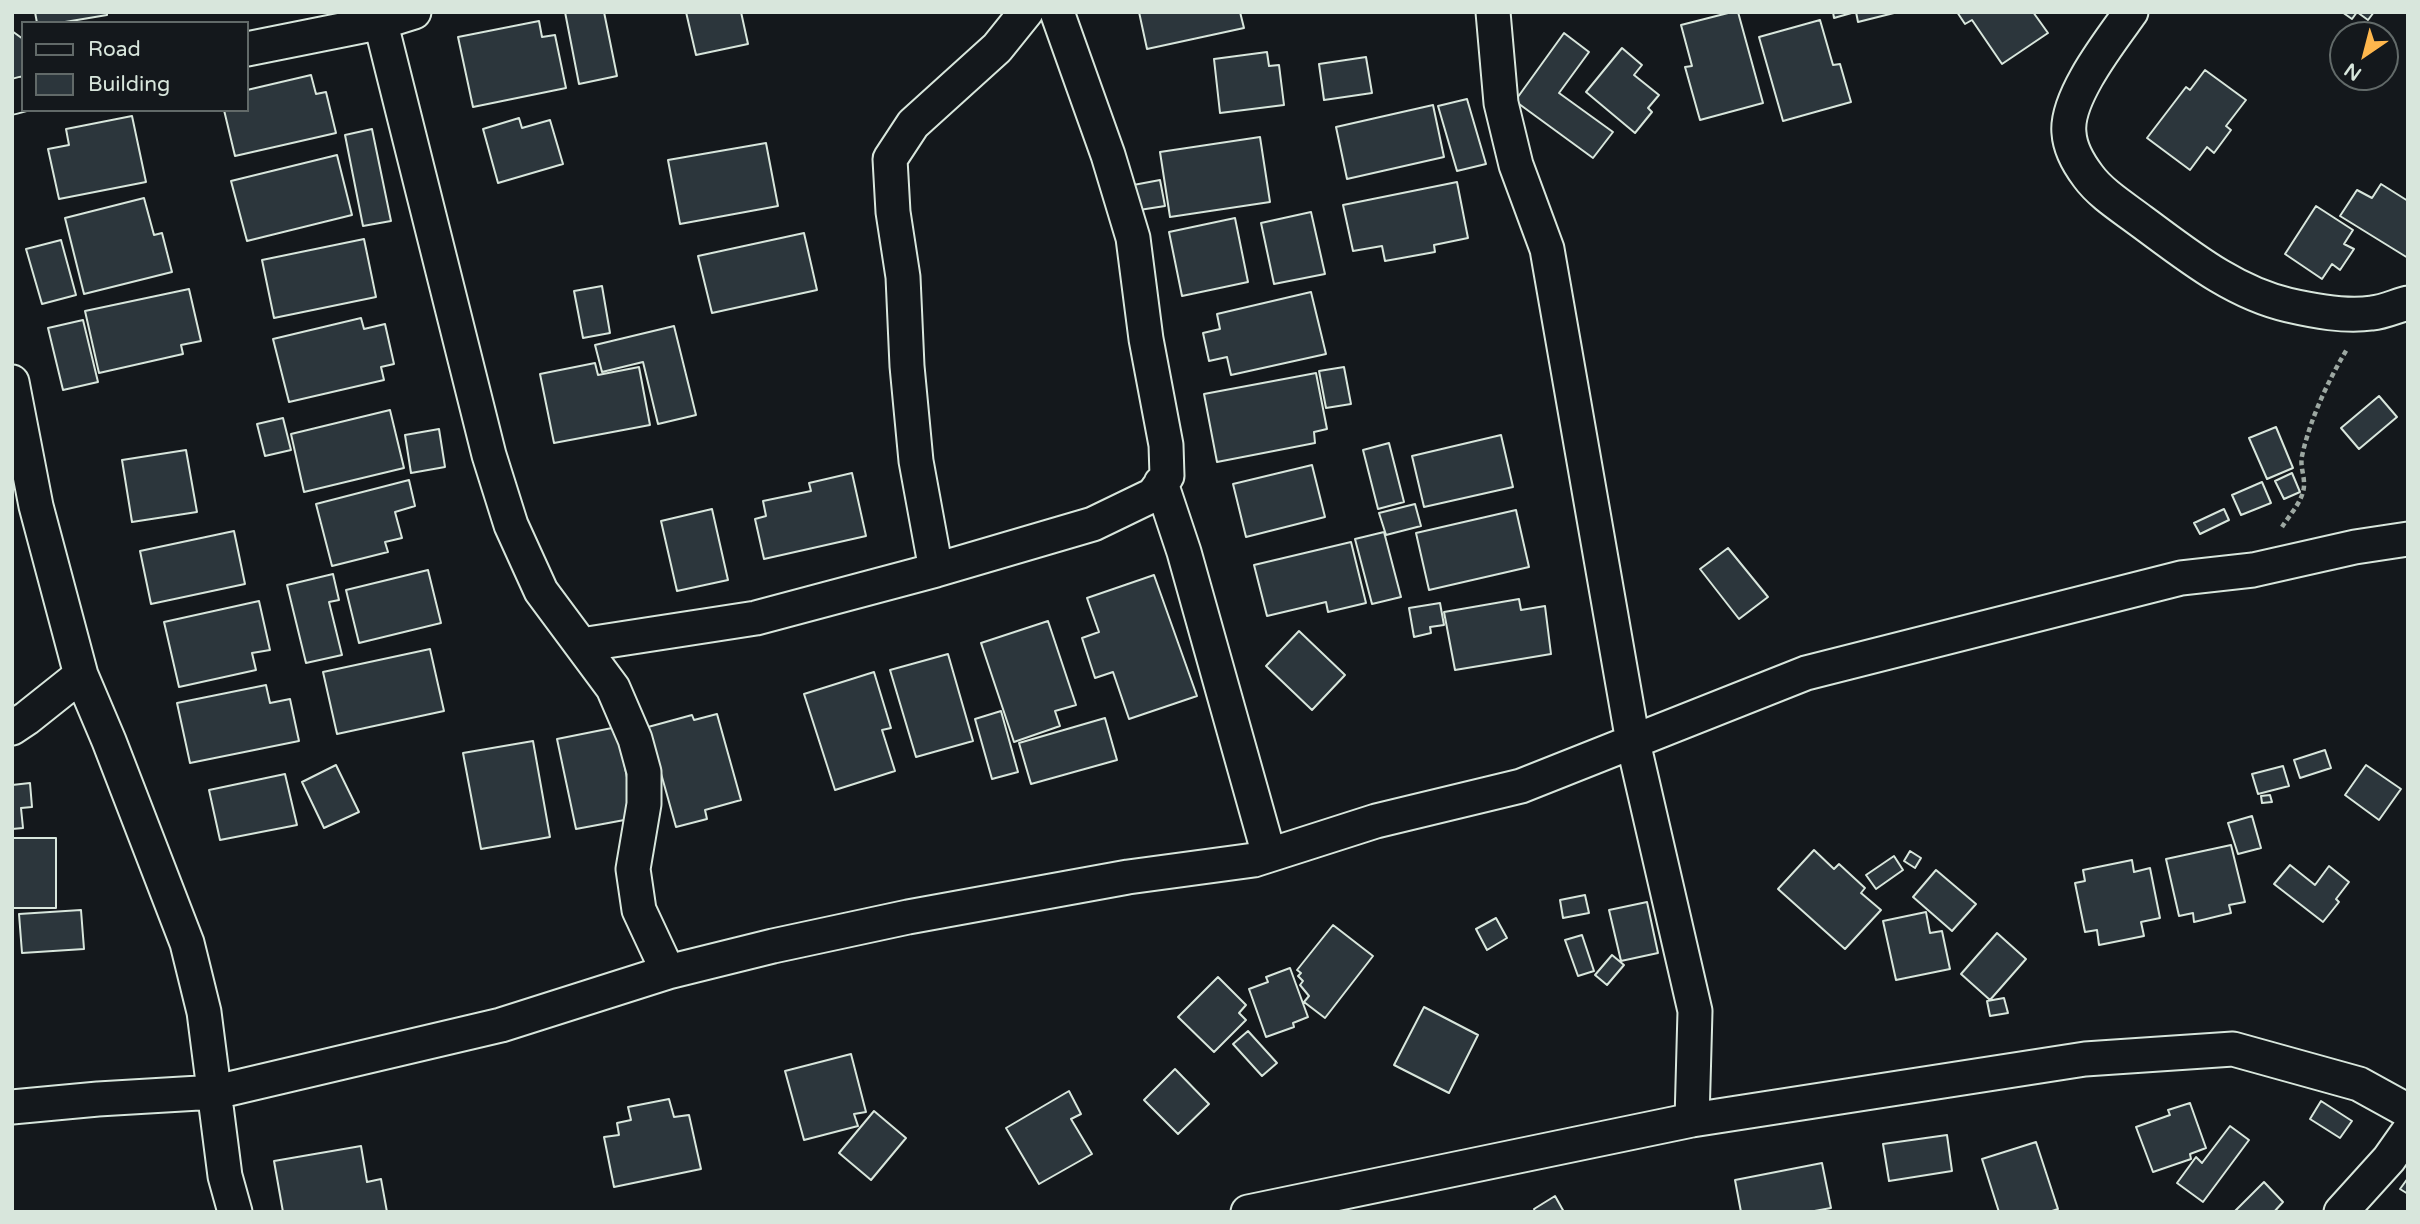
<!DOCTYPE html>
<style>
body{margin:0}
#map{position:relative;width:2420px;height:1224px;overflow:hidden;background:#14181c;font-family:"Varela Round",sans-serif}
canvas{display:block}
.frame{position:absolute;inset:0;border:14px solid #d8e6dc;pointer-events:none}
.legend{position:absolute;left:21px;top:21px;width:228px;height:91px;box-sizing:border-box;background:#14181c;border:2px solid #626a69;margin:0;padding:9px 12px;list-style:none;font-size:21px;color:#d8e6dc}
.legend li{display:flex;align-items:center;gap:14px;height:35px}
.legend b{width:35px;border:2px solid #626a69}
.north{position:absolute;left:2329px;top:21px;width:70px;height:70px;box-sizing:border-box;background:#14181c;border:2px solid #626a69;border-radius:50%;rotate:215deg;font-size:19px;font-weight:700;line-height:28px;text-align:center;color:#d8e6dc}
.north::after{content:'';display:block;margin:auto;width:24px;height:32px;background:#ffb74d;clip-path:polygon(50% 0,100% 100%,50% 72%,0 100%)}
</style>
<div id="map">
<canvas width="2420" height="1224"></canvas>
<div class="frame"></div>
<ul class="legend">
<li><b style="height:9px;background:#14181c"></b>Road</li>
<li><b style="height:19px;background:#2c363c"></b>Building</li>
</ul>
<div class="north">N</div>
</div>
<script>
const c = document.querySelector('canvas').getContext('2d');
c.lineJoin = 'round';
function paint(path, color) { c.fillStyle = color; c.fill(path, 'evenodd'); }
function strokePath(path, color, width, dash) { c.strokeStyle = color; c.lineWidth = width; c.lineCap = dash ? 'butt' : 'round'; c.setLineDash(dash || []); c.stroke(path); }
const building = new Path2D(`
 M 35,12 L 107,12 L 107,15 L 59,23 L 37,23 Z
 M 565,12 L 604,12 L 617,76 L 579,84 Z
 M 686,12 L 741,12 L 748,44 L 696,55 Z
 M 1139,12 L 1240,12 L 1244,28 L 1147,49 Z
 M 1732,12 L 1738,12 L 1763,103 L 1700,120 L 1685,67 L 1692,66 L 1681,25 Z
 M 1833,12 L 1855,12 L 1834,18 Z
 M 1856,12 L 1898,12 L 1858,22 Z
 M 1957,12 L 2033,12 L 2048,33 L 2002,64 L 1972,20 L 1965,24 Z
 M 2342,12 L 2374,12 L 2368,20 L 2357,12 L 2352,19 Z
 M 1820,20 L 1833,65 L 1840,64 L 1851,102 L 1783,121 L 1759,37 Z
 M 539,21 L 542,37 L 555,35 L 566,88 L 473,107 L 458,37 Z
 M 12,31 L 23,39 L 23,78 L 12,80 Z
 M 1564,33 L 1589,52 L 1559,93 L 1613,132 L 1593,158 L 1515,101 Z
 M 1622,48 L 1642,65 L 1634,75 L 1659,95 L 1648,108 L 1652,112 L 1635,133 L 1586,92 Z
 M 1267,52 L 1269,66 L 1279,65 L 1284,105 L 1220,113 L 1214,59 Z
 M 1366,57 L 1372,93 L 1324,100 L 1319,64 Z
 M 2205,70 L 2246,100 L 2226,126 L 2231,130 L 2214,153 L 2207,147 L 2190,170 L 2147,138 L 2186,87 L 2190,90 Z
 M 311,75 L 316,94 L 326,92 L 336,133 L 235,156 L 224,110 L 247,110 L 247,90 Z
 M 1467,99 L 1486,164 L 1457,171 L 1438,106 Z
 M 1433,105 L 1444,157 L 1347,179 L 1336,127 Z
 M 132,116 L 146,182 L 59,199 L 48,149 L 69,145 L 66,129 Z
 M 519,118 L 522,128 L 550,120 L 563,164 L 498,183 L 483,129 Z
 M 372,129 L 391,221 L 363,226 L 345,135 Z
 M 1260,137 L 1270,202 L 1170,217 L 1160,152 Z
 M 766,143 L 778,206 L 680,224 L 668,160 Z
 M 337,155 L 352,215 L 247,241 L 231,181 Z
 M 1160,180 L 1165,206 L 1133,211 L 1128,186 Z
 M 1457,182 L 1468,238 L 1434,245 L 1435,252 L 1385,261 L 1382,246 L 1353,251 L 1343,205 Z
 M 2381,184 L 2408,201 L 2408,258 L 2340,216 L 2357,190 L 2372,198 Z
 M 144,198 L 154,235 L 162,233 L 172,272 L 84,294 L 65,218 Z
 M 2316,206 L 2353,230 L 2344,244 L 2354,249 L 2340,270 L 2332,264 L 2322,279 L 2285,254 Z
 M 1311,212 L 1325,274 L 1274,284 L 1261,223 Z
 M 1235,218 L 1248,282 L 1182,296 L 1169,232 Z
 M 804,233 L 817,290 L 712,313 L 698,256 Z
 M 364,239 L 376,297 L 274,318 L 262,260 Z
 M 61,240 L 76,295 L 42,304 L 26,249 Z
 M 602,286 L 610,333 L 583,338 L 574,291 Z
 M 189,289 L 201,341 L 181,345 L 183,354 L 99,373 L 85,311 Z
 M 1311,292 L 1326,354 L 1231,375 L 1227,357 L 1209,361 L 1203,333 L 1220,329 L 1217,314 Z
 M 361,318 L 364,329 L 385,324 L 394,364 L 381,367 L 384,380 L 289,402 L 273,339 Z
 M 83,320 L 98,382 L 63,390 L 48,328 Z
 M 674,326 L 696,415 L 658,424 L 643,362 L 602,372 L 595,345 Z
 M 595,363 L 598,375 L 639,367 L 650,425 L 554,443 L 540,374 Z
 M 1344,367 L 1351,404 L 1326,408 L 1319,371 Z
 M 1316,373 L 1327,429 L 1314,432 L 1315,443 L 1217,462 L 1204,394 Z
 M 2379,396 L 2397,417 L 2359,449 L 2341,428 Z
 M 390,410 L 404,468 L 304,492 L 291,434 Z
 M 283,418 L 291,450 L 265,456 L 257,424 Z
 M 2276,427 L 2293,468 L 2267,479 L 2249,438 Z
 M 439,429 L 445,467 L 411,473 L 405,435 Z
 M 1501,435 L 1513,487 L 1424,507 L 1412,456 Z
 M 1389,443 L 1404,502 L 1378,509 L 1363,450 Z
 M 186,450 L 197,512 L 132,522 L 122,460 Z
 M 1312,465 L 1325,517 L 1246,537 L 1233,484 Z
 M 852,473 L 866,536 L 764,559 L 755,519 L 766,516 L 763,501 L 811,491 L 809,483 Z
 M 2292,473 L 2300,492 L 2284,499 L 2275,481 Z
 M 409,480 L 415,506 L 395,512 L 402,538 L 385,542 L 388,552 L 332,566 L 316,504 Z
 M 2262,482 L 2271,503 L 2241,515 L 2232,495 Z
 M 1415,504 L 1421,526 L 1386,535 L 1379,513 Z
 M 712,509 L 728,580 L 677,591 L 661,521 Z
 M 2224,509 L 2229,520 L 2200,534 L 2194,523 Z
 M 1516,510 L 1529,567 L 1429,590 L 1416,533 Z
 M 234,531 L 245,584 L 151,604 L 140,551 Z
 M 1384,532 L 1401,597 L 1372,604 L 1355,539 Z
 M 1351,542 L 1366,603 L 1328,612 L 1326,602 L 1267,616 L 1254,565 Z
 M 1728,548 L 1768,597 L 1739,619 L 1700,569 Z
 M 428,570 L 441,623 L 359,643 L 346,590 Z
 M 333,574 L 339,600 L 329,602 L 342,655 L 306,663 L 287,585 Z
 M 1154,575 L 1197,696 L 1129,719 L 1113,672 L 1095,678 L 1082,638 L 1099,632 L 1087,598 Z
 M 1519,599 L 1521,610 L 1545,606 L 1551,654 L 1455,670 L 1444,612 Z
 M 259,601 L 270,650 L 252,653 L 256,670 L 179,687 L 164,622 Z
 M 1440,603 L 1444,625 L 1430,627 L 1431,633 L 1414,637 L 1409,608 Z
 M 1048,621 L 1076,705 L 1055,711 L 1060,726 L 1014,742 L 981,643 Z
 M 1299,631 L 1345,675 L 1312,710 L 1266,666 Z
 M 430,649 L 444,711 L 337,734 L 323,672 Z
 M 948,654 L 973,741 L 916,757 L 890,670 Z
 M 874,672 L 891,728 L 882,730 L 895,771 L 835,790 L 804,694 Z
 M 266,685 L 270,703 L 290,699 L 299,741 L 190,763 L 177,703 Z
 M 1001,711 L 1018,772 L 992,779 L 975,719 Z
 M 717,714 L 741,800 L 705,810 L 707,819 L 676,827 L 648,727 L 692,715 L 694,720 Z
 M 1105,718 L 1117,760 L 1031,784 L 1019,743 Z
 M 617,727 L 635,818 L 576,829 L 557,739 Z
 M 533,741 L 550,837 L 481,849 L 463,753 Z
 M 2325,750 L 2331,768 L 2300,778 L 2294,760 Z
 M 336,765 L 359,812 L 324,828 L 302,782 Z
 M 2366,765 L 2401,789 L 2379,820 L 2345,795 Z
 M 2283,766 L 2289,786 L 2258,794 L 2252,774 Z
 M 285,774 L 297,825 L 220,840 L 209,790 Z
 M 30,783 L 32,807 L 21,808 L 23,828 L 12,829 L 12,785 Z
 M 2270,795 L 2272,802 L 2262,803 L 2261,796 Z
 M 2252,816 L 2261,848 L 2238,854 L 2228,823 Z
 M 12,838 L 56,838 L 56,908 L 12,908 Z
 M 2231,845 L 2245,902 L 2229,905 L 2231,913 L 2194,922 L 2193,913 L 2179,916 L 2166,859 Z
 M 1814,850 L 1834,869 L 1839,864 L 1865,888 L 1861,893 L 1881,910 L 1845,949 L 1778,889 Z
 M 1910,851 L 1921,858 L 1915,868 L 1904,861 Z
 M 1894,856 L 1903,870 L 1876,889 L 1866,875 Z
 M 2132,860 L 2134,872 L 2150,868 L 2160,918 L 2141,922 L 2144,936 L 2099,945 L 2097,930 L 2085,932 L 2075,883 L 2085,881 L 2083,870 Z
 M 2290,865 L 2315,885 L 2329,866 L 2349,882 L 2336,899 L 2339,902 L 2323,922 L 2274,884 Z
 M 1936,870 L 1976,904 L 1952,931 L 1913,897 Z
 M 1585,895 L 1589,913 L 1563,918 L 1560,900 Z
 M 1647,902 L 1658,953 L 1621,961 L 1609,910 Z
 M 81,910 L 84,949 L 22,953 L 19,914 Z
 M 1926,912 L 1930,933 L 1942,931 L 1950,969 L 1896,980 L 1883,921 Z
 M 1496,918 L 1507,938 L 1487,950 L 1476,929 Z
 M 1333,925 L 1373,956 L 1325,1018 L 1304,1002 L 1309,996 L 1300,985 L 1303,981 L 1298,976 L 1301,973 L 1297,970 Z
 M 1997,933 L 2026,959 L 1990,1000 L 1961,974 Z
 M 1582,935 L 1594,971 L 1578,976 L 1565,940 Z
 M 1612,955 L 1624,965 L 1607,985 L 1595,975 Z
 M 1290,968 L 1308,1017 L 1293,1023 L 1294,1027 L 1266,1037 L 1249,989 L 1268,982 L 1266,977 Z
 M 1218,977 L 1246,1005 L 1239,1013 L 1246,1020 L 1214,1052 L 1178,1017 Z
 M 2004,998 L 2008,1013 L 1990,1016 L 1987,1001 Z
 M 1424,1007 L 1478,1035 L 1449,1093 L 1394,1065 Z
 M 1248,1031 L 1277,1063 L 1262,1076 L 1233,1044 Z
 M 851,1054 L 866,1112 L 854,1114 L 858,1126 L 804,1140 L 785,1071 Z
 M 1175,1069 L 1209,1104 L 1178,1134 L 1144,1100 Z
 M 1069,1091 L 1081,1114 L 1071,1119 L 1092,1154 L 1039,1184 L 1006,1128 Z
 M 669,1099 L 674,1117 L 689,1115 L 701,1169 L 614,1187 L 604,1137 L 619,1135 L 617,1123 L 631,1120 L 628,1107 Z
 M 2321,1101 L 2352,1121 L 2340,1138 L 2310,1119 Z
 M 2190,1103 L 2206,1148 L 2190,1154 L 2191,1159 L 2153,1172 L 2136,1127 L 2170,1115 L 2168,1110 Z
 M 874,1111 L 906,1138 L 871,1180 L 839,1153 Z
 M 2230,1126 L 2249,1140 L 2203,1202 L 2177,1183 L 2196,1157 L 2202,1163 Z
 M 1947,1135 L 1952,1171 L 1889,1181 L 1883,1144 Z
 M 2036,1142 L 2058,1209 L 2049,1212 L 1999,1212 L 1982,1159 Z
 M 361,1146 L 367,1182 L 381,1179 L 387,1212 L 283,1212 L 274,1161 Z
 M 1822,1163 L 1831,1208 L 1809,1212 L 1741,1212 L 1735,1180 Z
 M 2408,1178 L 2408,1194 L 2400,1189 Z
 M 2264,1182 L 2283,1202 L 2274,1212 L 2234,1212 Z
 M 1555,1196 L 1564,1212 L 1535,1212 L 1534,1209 Z`);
paint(building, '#2c363c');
strokePath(building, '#d8e6dc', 2);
const street = new Path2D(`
 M 378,12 L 489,455 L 511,525 L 541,591 L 613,688 L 635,739 L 644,772 L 644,804 L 633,869 L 639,910 L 668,972
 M 1493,12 L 1501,103 L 1516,165 L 1547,249 L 1633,742 L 1695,1011 L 1692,1120
 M 2131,12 C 2111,40 2065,98 2069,133 C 2070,149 2079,164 2088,176 C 2101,194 2124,208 2141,221 C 2186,254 2232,292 2288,305 C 2314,311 2345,317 2372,313 C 2384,312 2396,306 2408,303
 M 247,49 L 382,22 L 414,12
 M 12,97 L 23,94
 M 12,382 L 36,506 L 81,675 L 27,718 L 12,728
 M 1161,483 L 1184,552 L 1269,855
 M 936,570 L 916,461 L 907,366 L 903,277 L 893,212 L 890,159 L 913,124 L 997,48 L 1026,12
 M 581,645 L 756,618 L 936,570 L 1093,524 L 1153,495 L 1167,476 L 1166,445 L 1146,339 L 1133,238 L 1108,155 L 1057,12
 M 81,675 L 109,741 L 187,943 L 204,1012 L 225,1176 L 235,1212
 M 12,1107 L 98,1099 L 216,1092 L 501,1025 L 668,972 L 773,946 L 908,917 L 1128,877 L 1254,860 L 1376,821 L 1521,786 L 1806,673 L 2181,578 L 2253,570 L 2355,547 L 2408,539
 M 1248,1212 L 1692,1120 L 2085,1059 L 2233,1049 L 2359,1084 L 2408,1111
 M 2341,1212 L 2389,1159 L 2408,1132`);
strokePath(street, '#d8e6dc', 37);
strokePath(new Path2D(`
 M 2282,527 C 2290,514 2305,499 2304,483 C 2304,474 2300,466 2302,456 C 2310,419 2328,381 2347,349`), '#9da8a2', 4.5, [5, 3.5]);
strokePath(street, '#14181c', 33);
</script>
